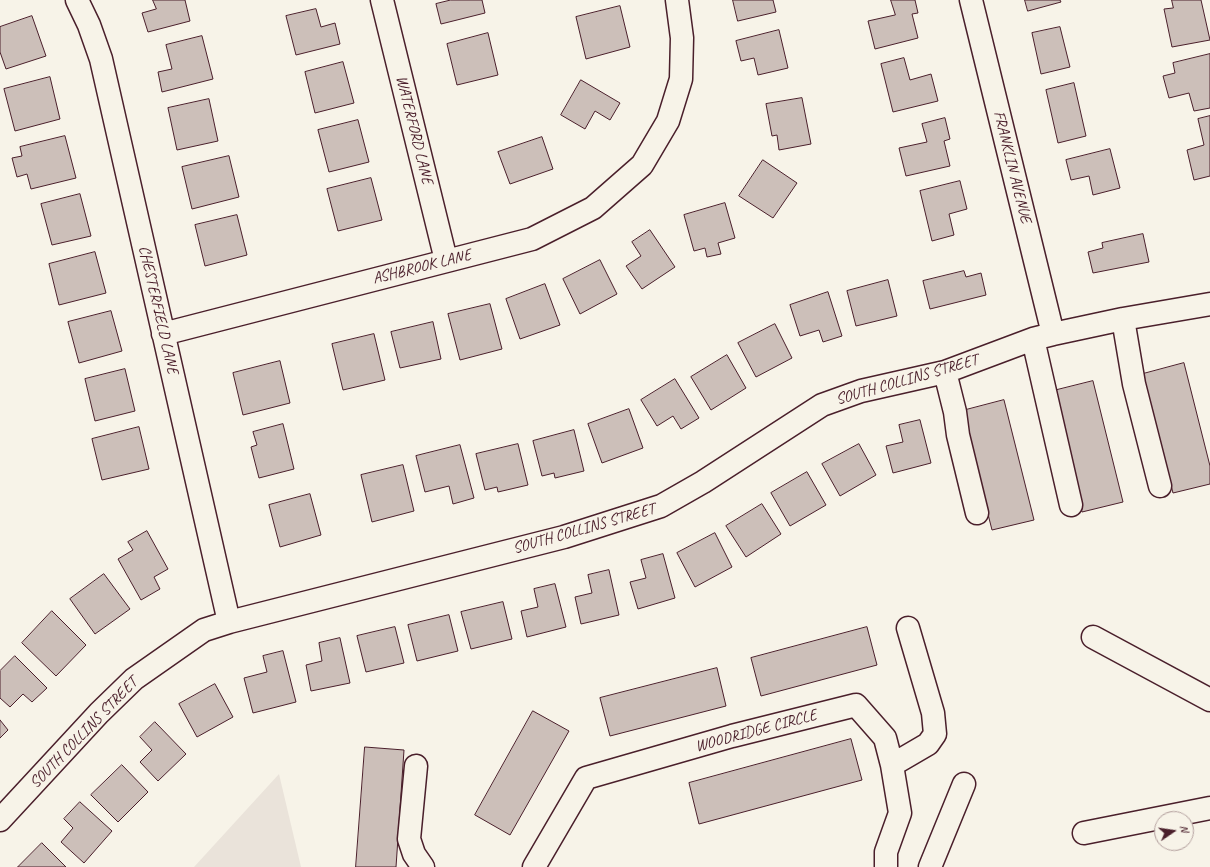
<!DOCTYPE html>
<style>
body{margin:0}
#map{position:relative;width:1210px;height:867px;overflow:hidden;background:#f7f3e8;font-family:Caveat,sans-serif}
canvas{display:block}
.north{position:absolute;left:1154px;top:811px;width:40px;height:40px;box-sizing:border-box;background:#f7f3e8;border:1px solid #b29e9c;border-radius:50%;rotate:77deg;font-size:11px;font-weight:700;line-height:16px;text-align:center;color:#4a1f2b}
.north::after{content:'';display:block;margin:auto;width:14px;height:18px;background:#4a1f2b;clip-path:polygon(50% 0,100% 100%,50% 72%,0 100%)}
</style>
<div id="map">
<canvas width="1210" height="867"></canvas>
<div class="north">N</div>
</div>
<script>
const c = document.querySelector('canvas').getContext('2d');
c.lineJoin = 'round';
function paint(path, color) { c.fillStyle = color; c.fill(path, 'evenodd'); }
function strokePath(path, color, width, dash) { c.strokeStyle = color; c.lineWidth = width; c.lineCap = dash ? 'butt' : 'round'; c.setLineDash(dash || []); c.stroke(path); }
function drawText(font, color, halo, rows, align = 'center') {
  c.font = font + ' Caveat,sans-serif'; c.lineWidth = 3; c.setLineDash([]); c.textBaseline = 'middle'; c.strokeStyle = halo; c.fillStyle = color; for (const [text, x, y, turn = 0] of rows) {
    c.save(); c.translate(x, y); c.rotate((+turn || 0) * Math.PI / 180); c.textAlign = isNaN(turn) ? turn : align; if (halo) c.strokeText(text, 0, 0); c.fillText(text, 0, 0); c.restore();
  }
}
paint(new Path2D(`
 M 279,774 L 301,867 L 194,867 Z`), '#eae3da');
const building = new Path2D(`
 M 153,0 L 185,0 L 190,21 L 148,32 L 142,13 L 156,9 Z
 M 451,0 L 482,0 L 485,13 L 441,24 L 436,4 Z
 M 733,0 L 773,0 L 776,12 L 738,21 Z
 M 891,0 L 915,0 L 918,13 L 912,14 L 918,38 L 875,49 L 868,21 L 895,15 Z
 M 1025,0 L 1060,0 L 1061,2 L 1028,11 Z
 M 1172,0 L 1201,0 L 1210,40 L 1172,47 L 1164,9 L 1173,8 Z
 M 620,6 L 630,47 L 586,59 L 576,17 Z
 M 316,9 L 321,27 L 335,23 L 340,44 L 296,55 L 286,16 Z
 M 32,16 L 46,56 L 6,69 L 0,52 L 0,27 Z
 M 1060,27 L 1070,67 L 1041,74 L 1032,33 Z
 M 779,30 L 788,68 L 758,75 L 754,58 L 741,61 L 736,41 Z
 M 488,33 L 498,75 L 457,85 L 447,44 Z
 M 202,36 L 213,79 L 162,92 L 158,72 L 172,69 L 166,45 Z
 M 1210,54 L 1210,108 L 1194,111 L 1189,93 L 1169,98 L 1163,76 L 1175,73 L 1173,63 Z
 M 904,58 L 910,80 L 931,74 L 938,101 L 893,112 L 881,64 Z
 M 343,62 L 354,103 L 315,113 L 305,72 Z
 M 50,77 L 60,119 L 15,131 L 4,89 Z
 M 581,80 L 620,103 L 610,120 L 595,111 L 585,129 L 561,115 Z
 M 1074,83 L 1086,136 L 1058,143 L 1046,90 Z
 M 802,98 L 811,144 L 779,150 L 777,135 L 772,136 L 766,104 Z
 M 209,99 L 218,141 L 177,150 L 168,108 Z
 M 1210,116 L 1210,176 L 1194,180 L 1187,150 L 1204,145 L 1198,119 Z
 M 945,118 L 950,139 L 944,141 L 950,166 L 906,176 L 899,148 L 927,142 L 922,124 Z
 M 358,120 L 369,162 L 329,172 L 318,130 Z
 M 65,136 L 76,178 L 31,189 L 27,174 L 17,177 L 12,158 L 22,156 L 20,147 Z
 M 542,137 L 553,169 L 510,184 L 498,152 Z
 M 1110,149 L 1120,188 L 1093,195 L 1089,176 L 1071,180 L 1066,160 Z
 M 229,156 L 239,197 L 192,209 L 182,167 Z
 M 763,160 L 797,183 L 773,218 L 739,196 Z
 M 371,178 L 382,220 L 338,231 L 327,189 Z
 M 960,181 L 967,209 L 949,214 L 954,235 L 932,241 L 920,191 Z
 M 80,194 L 91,236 L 52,245 L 41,204 Z
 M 725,203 L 735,238 L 718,243 L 721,254 L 707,257 L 705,248 L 694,251 L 684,215 Z
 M 237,215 L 247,255 L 205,266 L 195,225 Z
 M 650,230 L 675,267 L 642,289 L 626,266 L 641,256 L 632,242 Z
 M 1143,234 L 1149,262 L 1093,273 L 1088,252 L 1103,248 L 1102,243 Z
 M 95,252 L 106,293 L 59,305 L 49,264 Z
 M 600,260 L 617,294 L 580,314 L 563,279 Z
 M 964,271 L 966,277 L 981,273 L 986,295 L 930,309 L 923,281 Z
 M 888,280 L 897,316 L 856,326 L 847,291 Z
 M 545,284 L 560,325 L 520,339 L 506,299 Z
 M 828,292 L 842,336 L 823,342 L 819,330 L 800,336 L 790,305 Z
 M 490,304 L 502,349 L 460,360 L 448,314 Z
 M 111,311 L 122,351 L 79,363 L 68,322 Z
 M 433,322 L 441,359 L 400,368 L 391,332 Z
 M 775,324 L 792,358 L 756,377 L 738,343 Z
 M 374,334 L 385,380 L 343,390 L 332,344 Z
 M 727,355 L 746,388 L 711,410 L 691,377 Z
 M 280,361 L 290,403 L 243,415 L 233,373 Z
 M 1184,363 L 1210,466 L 1210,484 L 1173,493 L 1143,374 Z
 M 125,369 L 135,411 L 95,421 L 85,379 Z
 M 675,379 L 699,418 L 681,429 L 673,416 L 657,426 L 641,400 Z
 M 1093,381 L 1123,502 L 1082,512 L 1053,391 Z
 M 1004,400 L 1034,520 L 992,530 L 962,411 Z
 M 629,409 L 643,448 L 602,463 L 588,424 Z
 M 920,420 L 931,463 L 893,473 L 886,446 L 903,442 L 899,425 Z
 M 283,424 L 294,469 L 259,478 L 251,447 L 257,445 L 253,432 Z
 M 139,427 L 149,469 L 102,480 L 92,439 Z
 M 574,430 L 584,471 L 555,478 L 554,473 L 542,476 L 533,441 Z
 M 518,444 L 528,485 L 498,492 L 497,487 L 485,490 L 476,454 Z
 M 859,444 L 876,475 L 840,496 L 822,464 Z
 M 460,445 L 474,498 L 453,504 L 449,486 L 425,492 L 416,456 Z
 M 403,465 L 414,511 L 372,522 L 361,475 Z
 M 807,472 L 826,505 L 790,526 L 771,493 Z
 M 310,494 L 321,535 L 280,547 L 269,505 Z
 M 762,504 L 781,534 L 746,557 L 726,526 Z
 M 147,531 L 168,569 L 154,577 L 160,589 L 141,600 L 118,559 L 133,550 L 128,542 Z
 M 715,533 L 732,567 L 695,587 L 677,553 Z
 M 663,554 L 675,598 L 638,609 L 630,582 L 646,578 L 641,560 Z
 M 609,570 L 619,615 L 581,624 L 575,597 L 592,593 L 588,575 Z
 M 104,574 L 130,609 L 95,634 L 70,599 Z
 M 555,584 L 566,627 L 527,637 L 521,611 L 538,607 L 534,589 Z
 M 503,602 L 512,639 L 471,649 L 461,612 Z
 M 52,611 L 86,645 L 56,676 L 22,643 Z
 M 449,615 L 458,651 L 417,661 L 408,625 Z
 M 395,627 L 404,663 L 366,672 L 357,636 Z
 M 867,627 L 877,665 L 761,696 L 751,658 Z
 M 340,638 L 350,683 L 311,691 L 306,665 L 322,661 L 319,643 Z
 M 283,651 L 296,702 L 253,713 L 244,678 L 267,672 L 263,656 Z
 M 15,656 L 47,688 L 32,702 L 23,694 L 10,707 L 0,698 L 0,671 Z
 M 717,668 L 726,706 L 610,736 L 600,698 Z
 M 215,684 L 233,717 L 197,737 L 179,704 Z
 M 533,711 L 569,731 L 510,835 L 475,815 Z
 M 0,720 L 8,730 L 0,738 Z
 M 155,722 L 186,754 L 158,781 L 140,762 L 152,750 L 140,737 Z
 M 851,739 L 862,780 L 699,824 L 689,783 Z
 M 365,747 L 404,750 L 396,867 L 356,867 Z
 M 122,765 L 148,792 L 118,822 L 91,795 Z
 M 80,802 L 112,831 L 84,863 L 61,842 L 73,828 L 64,819 Z
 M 42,843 L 66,867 L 18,867 Z`);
paint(building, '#ccbfb9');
strokePath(building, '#4a1f2b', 1);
const minor = new Path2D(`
 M 77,0 L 89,25 L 101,59 L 229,622
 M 382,0 L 446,260
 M 971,0 L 1053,334
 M 1123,319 L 1134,384 L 1160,486
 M 163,334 L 532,239 L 593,208 L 642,165 L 668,121 L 681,79 L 682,38 L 677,0
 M 1033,339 L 1071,505
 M 945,372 L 955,412 L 958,435 L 977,513
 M 1093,637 L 1210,700
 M 892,765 L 928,744 L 935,734 L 933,713 L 908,628
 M 416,766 L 409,839 L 414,854 L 423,867
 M 0,820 L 99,713 L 134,679 L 204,630 L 229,622 L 564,537 L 661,506 L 703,482 L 822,405 L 861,391 L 945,372 L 1033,339 L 1053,334 L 1123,319 L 1210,304
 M 1084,833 L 1210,808
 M 534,867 L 586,778 L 732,736 L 856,705 L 885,738 L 892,765 L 900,813 L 886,852 L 886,867
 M 930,867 L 964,784`);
strokePath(minor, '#4a1f2b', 25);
strokePath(minor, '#f7f3e8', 22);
drawText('16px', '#4a1f2b', '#f7f3e8', [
 ["WATERFORD LANE",414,130,76],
 ["FRANKLIN AVENUE",1012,167,76],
 ["ASHBROOK LANE",422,267,-14],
 ["CHESTERFIELD LANE",158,310,77],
 ["SOUTH COLLINS STREET",907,380,-16],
 ["SOUTH COLLINS STREET",584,529,-16],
 ["WOODRIDGE CIRCLE",756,731,-15],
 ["SOUTH COLLINS STREET",84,733,-46]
]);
</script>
